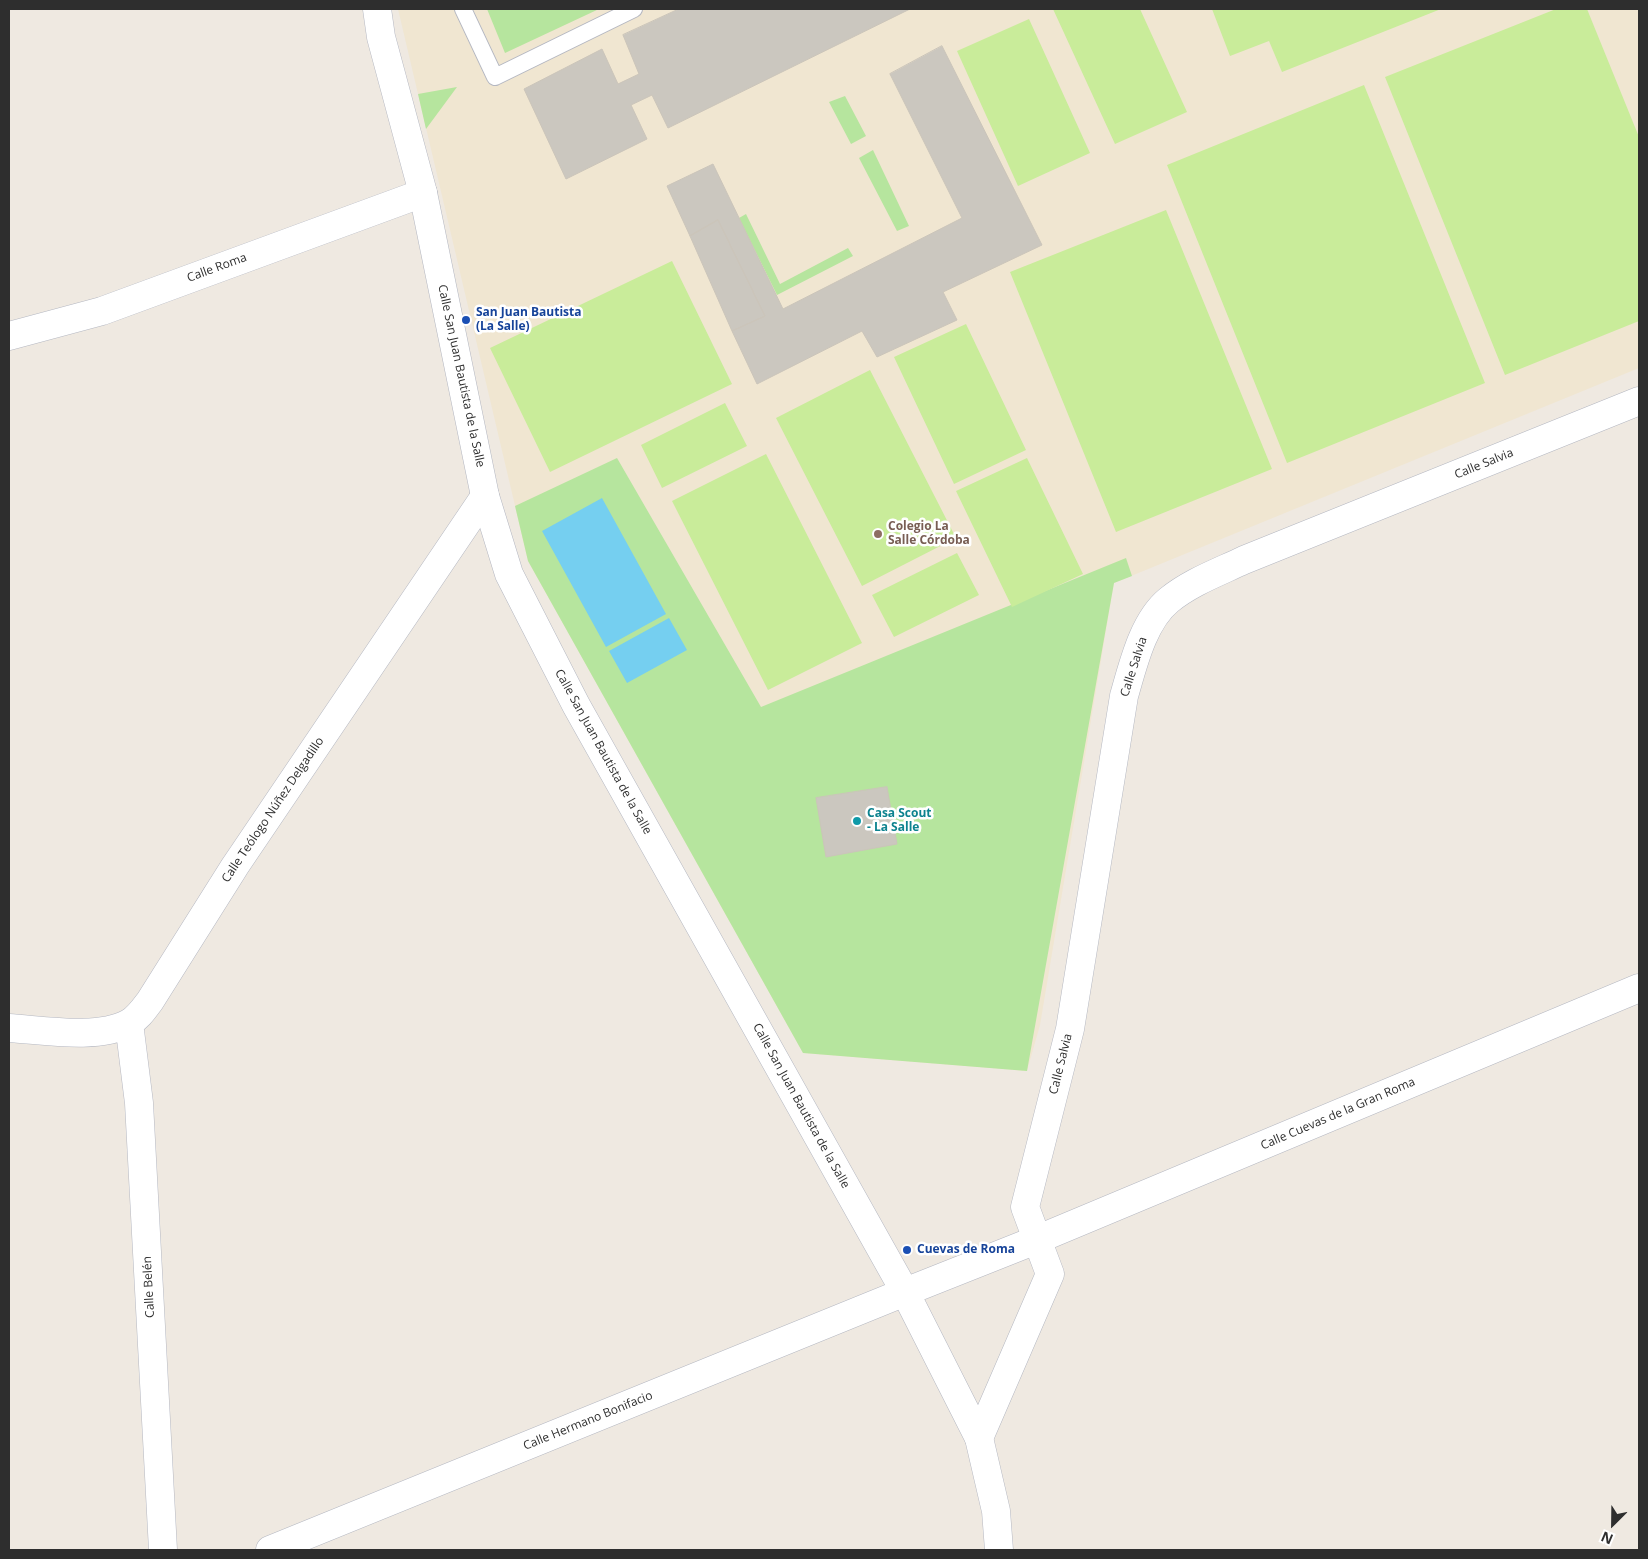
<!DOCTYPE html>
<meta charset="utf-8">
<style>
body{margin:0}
#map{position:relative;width:1648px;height:1559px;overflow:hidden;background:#efe9e1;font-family:"Open Sans",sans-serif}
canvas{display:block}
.frame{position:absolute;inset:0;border:10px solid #2e2e2e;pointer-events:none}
.north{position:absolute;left:1588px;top:1499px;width:50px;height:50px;-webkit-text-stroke:4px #fff;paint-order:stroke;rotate:203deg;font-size:14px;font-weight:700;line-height:20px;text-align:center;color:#2e2e2e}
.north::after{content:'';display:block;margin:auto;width:18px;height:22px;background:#2e2e2e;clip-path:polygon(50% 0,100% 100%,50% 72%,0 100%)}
</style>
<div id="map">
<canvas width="1648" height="1559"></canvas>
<div class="frame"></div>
<div class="north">N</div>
</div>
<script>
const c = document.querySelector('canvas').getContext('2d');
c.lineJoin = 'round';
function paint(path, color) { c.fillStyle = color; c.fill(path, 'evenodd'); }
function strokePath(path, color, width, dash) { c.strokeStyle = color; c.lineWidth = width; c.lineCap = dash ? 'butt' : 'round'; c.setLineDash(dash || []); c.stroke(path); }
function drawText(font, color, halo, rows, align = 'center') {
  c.font = font + ' "Open Sans",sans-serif'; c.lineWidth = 5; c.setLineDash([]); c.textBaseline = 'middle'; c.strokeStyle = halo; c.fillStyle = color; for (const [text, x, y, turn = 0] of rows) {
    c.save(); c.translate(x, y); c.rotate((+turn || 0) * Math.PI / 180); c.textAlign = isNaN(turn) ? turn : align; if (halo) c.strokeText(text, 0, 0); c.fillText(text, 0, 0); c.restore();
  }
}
paint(new Path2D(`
 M 398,9 L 1639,9 L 1639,368 L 1114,583 L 1040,1025 L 1027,1071 L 803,1053 L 528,561 Z`), '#f0e6d1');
paint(new Path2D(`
 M 487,9 L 599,9 L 505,53 Z
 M 457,87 L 426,129 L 418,94 Z
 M 845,96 L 866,136 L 851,144 L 829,102 Z
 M 873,150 L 909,226 L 897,231 L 859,158 Z
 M 746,214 L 780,284 L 848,248 L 853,256 L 777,295 L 739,218 Z
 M 617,458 L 761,707 L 1126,558 L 1132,576 L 1114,583 L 1027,1071 L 803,1053 L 528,561 L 515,506 Z`), '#b6e59e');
paint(new Path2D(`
 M 1053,9 L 1140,9 L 1187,112 L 1115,144 Z
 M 1212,9 L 1441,9 L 1282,72 L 1269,41 L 1230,56 Z
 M 1556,9 L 1587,9 L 1639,137 L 1639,321 L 1505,375 L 1385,77 Z
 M 1029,19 L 1090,153 L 1018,186 L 957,51 Z
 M 1364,85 L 1485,383 L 1287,463 L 1167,165 Z
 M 1166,210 L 1272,469 L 1116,532 L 1010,272 Z
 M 672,261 L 732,384 L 550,472 L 490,348 Z
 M 966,324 L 1026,450 L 954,484 L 894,357 Z
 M 870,370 L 956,538 L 862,586 L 776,418 Z
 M 725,403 L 747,446 L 662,488 L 641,445 Z
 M 766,454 L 862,643 L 768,690 L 672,501 Z
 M 1027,458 L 1083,574 L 1012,607 L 956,491 Z
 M 957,553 L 979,595 L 894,637 L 872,595 Z`), '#c9ec9a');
paint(new Path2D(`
 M 602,498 L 666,614 L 606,647 L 542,531 Z
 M 669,618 L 687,650 L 627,683 L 609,651 Z`), '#75cff0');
const building = new Path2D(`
 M 679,9 L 910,9 L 668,128 L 652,95 L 631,105 L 647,139 L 566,179 L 524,89 L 602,49 L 618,84 L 639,74 L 623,35 Z
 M 942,46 L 1042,245 L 943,292 L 957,320 L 877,357 L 862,331 L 757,384 L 732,331 L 765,316 L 718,220 L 690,236 L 667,186 L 713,164 L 783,309 L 962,218 L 890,74 Z
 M 718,220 L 765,316 L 732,331 L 690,236 Z
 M 887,787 L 897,844 L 826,857 L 816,798 Z`);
paint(building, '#cbc7bf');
strokePath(building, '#cbc5ba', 1);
const lane = new Path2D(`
 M 463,9 L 495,77 L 634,9`);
const street = new Path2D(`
 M 9,336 L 102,311 L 423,193
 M 129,1023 L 139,1103 L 163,1550
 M 9,1028 C 43,1030 98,1040 129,1023 C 138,1018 144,1009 150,1001 L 235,866 L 485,496
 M 979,1438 L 1050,1274 L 1025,1207 L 1070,1029 L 1124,696 C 1133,665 1143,621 1169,600 C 1191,582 1219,572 1244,560 L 1639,401
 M 270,1550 L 905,1292`);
const secondary = new Path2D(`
 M 377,9 L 381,37 L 423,193 L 485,496 L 509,574 L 576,705 L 905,1292 L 979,1438 L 996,1511 L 999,1550
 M 905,1292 L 1036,1240 L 1639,988`);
strokePath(lane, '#b4b7c1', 18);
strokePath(street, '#b4b7c1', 29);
strokePath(secondary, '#b4b7c1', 29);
strokePath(lane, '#fff', 16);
strokePath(street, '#fff', 28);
strokePath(secondary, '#fff', 28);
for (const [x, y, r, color] of [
 [466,320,5,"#1a4fb4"],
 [878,534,5,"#8d6e63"],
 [857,821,5,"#0f9aa8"],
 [907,1250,5,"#1a4fb4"]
]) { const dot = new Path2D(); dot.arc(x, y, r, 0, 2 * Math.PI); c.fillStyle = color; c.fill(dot); strokePath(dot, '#fff', 2); }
drawText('12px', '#2e2e2e', '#fff', [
 ["Calle Roma",217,268,-20],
 ["Calle San Juan Bautista de la Salle",461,376,78],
 ["Calle Salvia",1484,464,-22],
 ["Calle Salvia",1134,667,-72],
 ["Calle San Juan Bautista de la Salle",603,752,61],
 ["Calle Teólogo Núñez Delgadillo",273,810,-56],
 ["Calle Salvia",1061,1064,-76],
 ["Calle San Juan Bautista de la Salle",801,1106,61],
 ["Calle Cuevas de la Gran Roma",1338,1114,-23],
 ["Calle Belén",149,1287,-93],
 ["Calle Hermano Bonifacio",588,1421,-22]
]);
drawText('bold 12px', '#164399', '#fff', [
 ["San Juan Bautista",476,313],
 ["(La Salle)",476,327],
 ["Cuevas de Roma",917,1250]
], 'left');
drawText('bold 12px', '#785e54', '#fff', [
 ["Colegio La",888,527],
 ["Salle Córdoba",888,541]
], 'left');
drawText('bold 12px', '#0d838f', '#fff', [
 ["Casa Scout",867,814],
 ["- La Salle",867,828]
], 'left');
</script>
